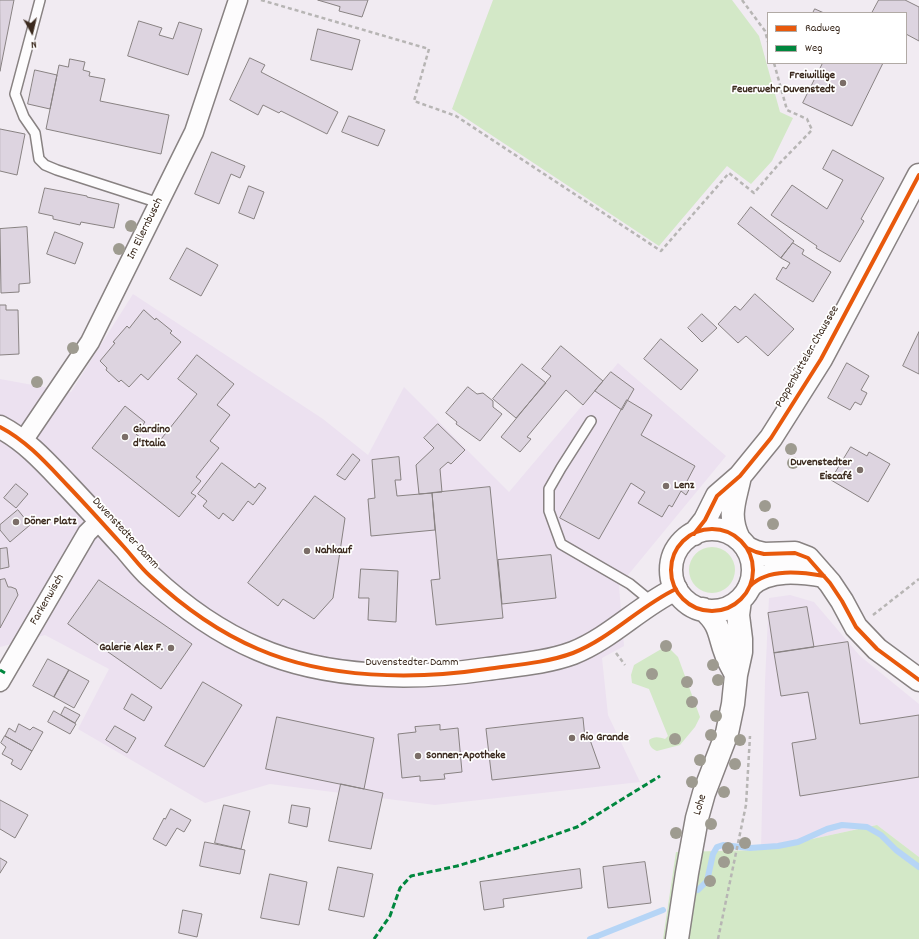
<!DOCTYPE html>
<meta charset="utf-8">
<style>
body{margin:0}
#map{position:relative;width:919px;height:939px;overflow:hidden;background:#f1ebf2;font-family:Dekko,sans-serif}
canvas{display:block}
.legend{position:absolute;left:767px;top:12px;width:140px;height:52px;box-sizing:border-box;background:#fff;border:1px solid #b1aaa5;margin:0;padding:5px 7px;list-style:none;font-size:12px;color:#3b2a1e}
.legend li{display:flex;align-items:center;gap:8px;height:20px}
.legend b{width:20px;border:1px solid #b1aaa5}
.north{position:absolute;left:12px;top:12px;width:40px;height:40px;-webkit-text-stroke:3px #fff;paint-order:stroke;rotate:172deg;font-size:11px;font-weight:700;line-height:16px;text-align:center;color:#3b2a1e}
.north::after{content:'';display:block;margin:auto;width:14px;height:18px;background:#3b2a1e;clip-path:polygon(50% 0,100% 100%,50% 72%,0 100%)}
</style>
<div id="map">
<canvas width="919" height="939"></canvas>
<ul class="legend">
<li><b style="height:5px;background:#e8590c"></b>Radweg</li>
<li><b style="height:5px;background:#00873e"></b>Weg</li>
</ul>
<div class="north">N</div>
</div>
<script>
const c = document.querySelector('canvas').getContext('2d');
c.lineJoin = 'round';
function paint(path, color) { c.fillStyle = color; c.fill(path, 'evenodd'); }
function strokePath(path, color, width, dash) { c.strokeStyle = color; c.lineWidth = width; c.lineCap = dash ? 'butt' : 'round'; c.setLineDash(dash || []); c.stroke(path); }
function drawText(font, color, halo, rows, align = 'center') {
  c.font = font + ' Dekko,sans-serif'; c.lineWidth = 3.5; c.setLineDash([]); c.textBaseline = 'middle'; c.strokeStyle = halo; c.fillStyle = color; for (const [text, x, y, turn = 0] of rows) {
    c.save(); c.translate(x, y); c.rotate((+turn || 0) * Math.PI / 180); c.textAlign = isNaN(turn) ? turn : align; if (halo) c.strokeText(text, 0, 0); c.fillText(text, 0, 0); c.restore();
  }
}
paint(new Path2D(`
 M 133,294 L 323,419 L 368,455 L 404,387 L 509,492 L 618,363 L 726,456 L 619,586 L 624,646 L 602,658 L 608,715 L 640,782 L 435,805 L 270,784 L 205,803 L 78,729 L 109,669 L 45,635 L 0,647 L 0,379 L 71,392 Z
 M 790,595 L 814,602 L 860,656 L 919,704 L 919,857 L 877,825 L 761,850 L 765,681 L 769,598 Z`), '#ece1f0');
paint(new Path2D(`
 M 493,0 L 732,0 L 759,36 L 780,112 L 793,118 L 772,161 L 751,184 L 727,166 L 659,246 L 452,109 Z
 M689 570a23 23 0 1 1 46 0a23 23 0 1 1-46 0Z
 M 663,648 L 670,649 L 678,657 L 700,717 L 695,727 L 680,745 L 657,751 C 652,749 649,746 649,740 C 654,736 659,737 665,739 L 668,736 L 649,689 L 632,683 L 631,675 L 634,665 Z
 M 877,825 L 919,857 L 919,939 L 663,939 L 676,852 L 761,850 Z`), '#d3e8c7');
strokePath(new Path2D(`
 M 698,890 L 707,881 L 713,854 L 717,847 L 723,845 L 750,848 L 778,846 L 798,842 L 827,829 L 842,825 L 867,827 L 881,835 L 896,850 L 919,867
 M 590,939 L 663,910`), '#b6d5f6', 6);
const building = new Path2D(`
 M 0,0 L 14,0 L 0,71 Z
 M 318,0 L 368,0 L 362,17 L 339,11 L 340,7 Z
 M 879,0 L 905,0 L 919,7 L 919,41 L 906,34 L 906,13 L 872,13 Z
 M 815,9 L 824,13 L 813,13 Z
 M 139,21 L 162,28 L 159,35 L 173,39 L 179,22 L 202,29 L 188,75 L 128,56 Z
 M 318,29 L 360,40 L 352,70 L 311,60 Z
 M 250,58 L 265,65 L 261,72 L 338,112 L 327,134 L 281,111 L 279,113 L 263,105 L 258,115 L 230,100 Z
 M 70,59 L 85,62 L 83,70 L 90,72 L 89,76 L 105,79 L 100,101 L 169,115 L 161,154 L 46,129 L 59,65 L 68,67 Z
 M 823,63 L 883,63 L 852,126 L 803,103 Z
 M 35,70 L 57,75 L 50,109 L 28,104 Z
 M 349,116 L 385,130 L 378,146 L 342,132 Z
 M 0,129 L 25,134 L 17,175 L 0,171 Z
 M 833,150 L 884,178 L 861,219 L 864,221 L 840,262 L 816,248 L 817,246 L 771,215 L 792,185 L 827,209 L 843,180 L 823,169 Z
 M 212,152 L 245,166 L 240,178 L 231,174 L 219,204 L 195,194 Z
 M 249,186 L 264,192 L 254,219 L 239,213 Z
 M 45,188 L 87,196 L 87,197 L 119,204 L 114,228 L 81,222 L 80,225 L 53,219 L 53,216 L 39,213 Z
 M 751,207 L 794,241 L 781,258 L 738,224 Z
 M 27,227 L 30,283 L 19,284 L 19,292 L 1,293 L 0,229 Z
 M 55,232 L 83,243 L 75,264 L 47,254 Z
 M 793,243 L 804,250 L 802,254 L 831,272 L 813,302 L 776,279 L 783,267 L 786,269 L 790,263 L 781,258 Z
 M 187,248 L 218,265 L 201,296 L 170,279 Z
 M 755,294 L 794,329 L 768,356 L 746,336 L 738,343 L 718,324 L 735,306 L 740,310 Z
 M 0,305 L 6,305 L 6,310 L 18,310 L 19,354 L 0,355 Z
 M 144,310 L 155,320 L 156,318 L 172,331 L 170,333 L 181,342 L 148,380 L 141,374 L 129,387 L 121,380 L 119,382 L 106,370 L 107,368 L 100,361 L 115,343 L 113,342 L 127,326 L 129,328 Z
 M 702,314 L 717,328 L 702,342 L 688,328 Z
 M 919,332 L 919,374 L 903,366 Z
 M 661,339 L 698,370 L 681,390 L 644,359 Z
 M 561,346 L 603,381 L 583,405 L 566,390 L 527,437 L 531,439 L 520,452 L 501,437 L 551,376 L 542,369 Z
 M 197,355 L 234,384 L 217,405 L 230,415 L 210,441 L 219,448 L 196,477 L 201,481 L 191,493 L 196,496 L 179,517 L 92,448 L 125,406 L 145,422 L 136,434 L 154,448 L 197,394 L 178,379 Z
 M 847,363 L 869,376 L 861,390 L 867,393 L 861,405 L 855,402 L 850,410 L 828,398 Z
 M 522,364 L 546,383 L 516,418 L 493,399 Z
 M 611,372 L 634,389 L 622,410 L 595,391 Z
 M 468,387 L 477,394 L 483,393 L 493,401 L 493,407 L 502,414 L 480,441 L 456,424 L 457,422 L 446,413 Z
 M 627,400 L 652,415 L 641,435 L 695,466 L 686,483 L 691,486 L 686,495 L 681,491 L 672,507 L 669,505 L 662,517 L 638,503 L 645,492 L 631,483 L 599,539 L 560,518 Z
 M 438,424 L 465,450 L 451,464 L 448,462 L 440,469 L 442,492 L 419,494 L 416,465 L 434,448 L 424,438 Z
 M 851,447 L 867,456 L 869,452 L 890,464 L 868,502 L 831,480 Z
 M 353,454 L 360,460 L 345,480 L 337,475 Z
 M 399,457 L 401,480 L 395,480 L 397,496 L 432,493 L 435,530 L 371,536 L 368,499 L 375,498 L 372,460 Z
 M 222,463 L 255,488 L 259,483 L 266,488 L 253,505 L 248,501 L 233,521 L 223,513 L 219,519 L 203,506 L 207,501 L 198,494 Z
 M 16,484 L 28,494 L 16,508 L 4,498 Z
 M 490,487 L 503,618 L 436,625 L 431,580 L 440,579 L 432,493 Z
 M 315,496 L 345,518 L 333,598 L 314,619 L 283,599 L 278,606 L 248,583 Z
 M 18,510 L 30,525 L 10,542 L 0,530 L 0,525 Z
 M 7,548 L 9,567 L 0,569 L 0,549 Z
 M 551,555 L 556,598 L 502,604 L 498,560 Z
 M 361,569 L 398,571 L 396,622 L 368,620 L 369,598 L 359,598 Z
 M 5,579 L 8,587 L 11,587 L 16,589 L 18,595 L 0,628 L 0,580 Z
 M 99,580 L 192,644 L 161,689 L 68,624 Z
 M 807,607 L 814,647 L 774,653 L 768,613 Z
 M 848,642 L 860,724 L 919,715 L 919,777 L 800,796 L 792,743 L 816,739 L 808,692 L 781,696 L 774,653 Z
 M 48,659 L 69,670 L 54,697 L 33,686 Z
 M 69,670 L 89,681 L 74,708 L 54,697 Z
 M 203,682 L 242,705 L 204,767 L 165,746 Z
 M 132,694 L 152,707 L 144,721 L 124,709 Z
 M 65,707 L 80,715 L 75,723 L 61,715 Z
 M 54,711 L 76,724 L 70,734 L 48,722 Z
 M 277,717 L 374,738 L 364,789 L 266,769 Z
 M 583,718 L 585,738 L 589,737 L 600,768 L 492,780 L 486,729 Z
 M 19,724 L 30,730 L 33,727 L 43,732 L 32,751 L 5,736 L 9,728 L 15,732 Z
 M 440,725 L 440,730 L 458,728 L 462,772 L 444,774 L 445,779 L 420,781 L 420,776 L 402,778 L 398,734 L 416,732 L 415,727 Z
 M 115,726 L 136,738 L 127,753 L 106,740 Z
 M 5,736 L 32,751 L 21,770 L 11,764 L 13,760 L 2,754 L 6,747 L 1,743 Z
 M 341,784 L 383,793 L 371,849 L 329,841 Z
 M 0,800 L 28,815 L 15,838 L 0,829 Z
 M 224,805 L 250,811 L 241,849 L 215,843 Z
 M 292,805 L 310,808 L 307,827 L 289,823 Z
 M 171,809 L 191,820 L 184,832 L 177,828 L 166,846 L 153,839 L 164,818 L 165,819 Z
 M 205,842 L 245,850 L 240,874 L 200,866 Z
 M 0,858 L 7,862 L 0,873 Z
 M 645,862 L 651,903 L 608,908 L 603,867 Z
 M 338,867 L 373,874 L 364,917 L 329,910 Z
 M 580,869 L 582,888 L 503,899 L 504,907 L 484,910 L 480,882 Z
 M 270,874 L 307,882 L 299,925 L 261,918 Z
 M 183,910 L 202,914 L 197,937 L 179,933 Z`);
paint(building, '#ddd4e0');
strokePath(building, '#888282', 1);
const service = new Path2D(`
 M 40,0 L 15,94 L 24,117 L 35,133 L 39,159 L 45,165 L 57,170 L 159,203
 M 591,421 L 561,468 L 549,489 L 549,511 L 561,544 L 630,584 L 652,602`);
const minor = new Path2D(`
 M 23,441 L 90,342 L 194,132 L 238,0
 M 0,682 L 87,533 L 100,520`);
const tertiary = new Path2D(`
 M 0,427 C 27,441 47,464 68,486 C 87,506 106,527 124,547 C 133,557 141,568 150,576 C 182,606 218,632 258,649 C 327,679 414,680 487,669 C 515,665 546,663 573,653 C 611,638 640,606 676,589
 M 747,548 L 756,552 L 764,554 L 795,553 L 808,558 L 830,583 L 842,601 L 856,627 L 877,649 L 919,680
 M 750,586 C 768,568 801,572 824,576`);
const secondary = new Path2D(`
 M671 570a41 41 0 1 1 82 0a41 41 0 1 1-82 0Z
 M 694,534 L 705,520 L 717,496 L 740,476 L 771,438 L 821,359 L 919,175
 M 739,539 C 727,515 735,501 740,476
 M 703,609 C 722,626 718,634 726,654 C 728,661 733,668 736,675
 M 677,939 L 687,873 L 697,818 L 704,793 L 727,733 L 733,704 L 736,675 L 741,652 L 741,639 L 738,615 L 740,600`);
strokePath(service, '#888282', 12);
strokePath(minor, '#888282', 21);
strokePath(tertiary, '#888282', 25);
strokePath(secondary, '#888282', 25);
strokePath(new Path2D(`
 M 261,0 L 429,49 L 414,101 L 456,116 L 661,251 L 729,173 L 754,193 L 778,165 L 812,130 L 807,119 L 787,110 L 774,63
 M 742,0 L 765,31 L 768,42
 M 873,615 L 919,579
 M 616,653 L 625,665
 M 718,939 L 746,805 L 750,736`), '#b7b5b4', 2.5, [4, 3]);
strokePath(service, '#fdfcfd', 9);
strokePath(minor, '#fdfcfd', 18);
strokePath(tertiary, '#fdfcfd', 22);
strokePath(secondary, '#fdfcfd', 22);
strokePath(new Path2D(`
 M 0,670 L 5,673
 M 374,939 L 390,916 L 400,888 L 411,876 L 457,866 L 520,847 L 577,827 L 660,776`), '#00873e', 3, [6, 3]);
strokePath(new Path2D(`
 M 0,427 C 27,441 47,464 68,486 C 87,506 106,527 124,547 C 133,557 141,568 150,576 C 182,606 218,632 258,649 C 327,679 414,680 487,669 C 515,665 546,663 573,653 C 611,638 640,606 676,589
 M671 570a41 41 0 1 1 82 0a41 41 0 1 1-82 0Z
 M 694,534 L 705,520 L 717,496 L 740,476 L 771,438 L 821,359 L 919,175
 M 747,548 L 756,552 L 764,554 L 795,553 L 808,558 L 830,583 L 842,601 L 856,627 L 877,649 L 919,680
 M 750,586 C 768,568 801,572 824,576`), '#e8590c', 4);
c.fillStyle = '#9e9b90';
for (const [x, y] of [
 [131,226],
 [119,249],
 [73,348],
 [37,382],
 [791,449],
 [793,463],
 [765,506],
 [773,524],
 [666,646],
 [713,665],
 [652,674],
 [718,680],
 [687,682],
 [692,702],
 [716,716],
 [711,735],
 [675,739],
 [740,740],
 [700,760],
 [735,764],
 [692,782],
 [724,792],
 [711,824],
 [676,833],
 [745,843],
 [728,848],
 [724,862],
 [710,881]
]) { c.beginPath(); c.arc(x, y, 6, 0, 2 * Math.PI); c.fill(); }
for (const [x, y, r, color] of [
 [843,83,4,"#7b6e68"],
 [125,437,4,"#7b6e68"],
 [860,470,4,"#7b6e68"],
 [666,486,4,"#7b6e68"],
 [16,522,4,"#7b6e68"],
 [307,551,4,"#7b6e68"],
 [171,648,4,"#7b6e68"],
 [572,738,4,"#7b6e68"],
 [418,756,4,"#7b6e68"]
]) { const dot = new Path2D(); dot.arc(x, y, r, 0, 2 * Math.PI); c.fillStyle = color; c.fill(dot); strokePath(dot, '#fff', 1.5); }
drawText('bold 12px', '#3b2a1e', '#fff', [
 ["Freiwillige",835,76,"right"],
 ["Feuerwehr Duvenstedt",835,90,"right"],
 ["Giardino",133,430],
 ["d'Italia",133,444],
 ["Duvenstedter",852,463,"right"],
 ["Eiscafé",852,477,"right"],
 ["Lenz",674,486],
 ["Döner Platz",24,522],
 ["Nahkauf",315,551],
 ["Galerie Alex F.",163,648,"right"],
 ["Rio Grande",580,738],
 ["Sonnen-Apotheke",426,756]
], 'left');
drawText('12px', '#3b2a1e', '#fff', [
 ["Im Ellernbusch",146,229,-64],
 ["Poppenbütteler Chaussee",808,357,-60],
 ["Duvenstedter Damm",125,534,47],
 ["Farkenwisch",48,600,-60],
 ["Duvenstedter Damm",412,663],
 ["Lohe",701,805,-73]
]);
</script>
